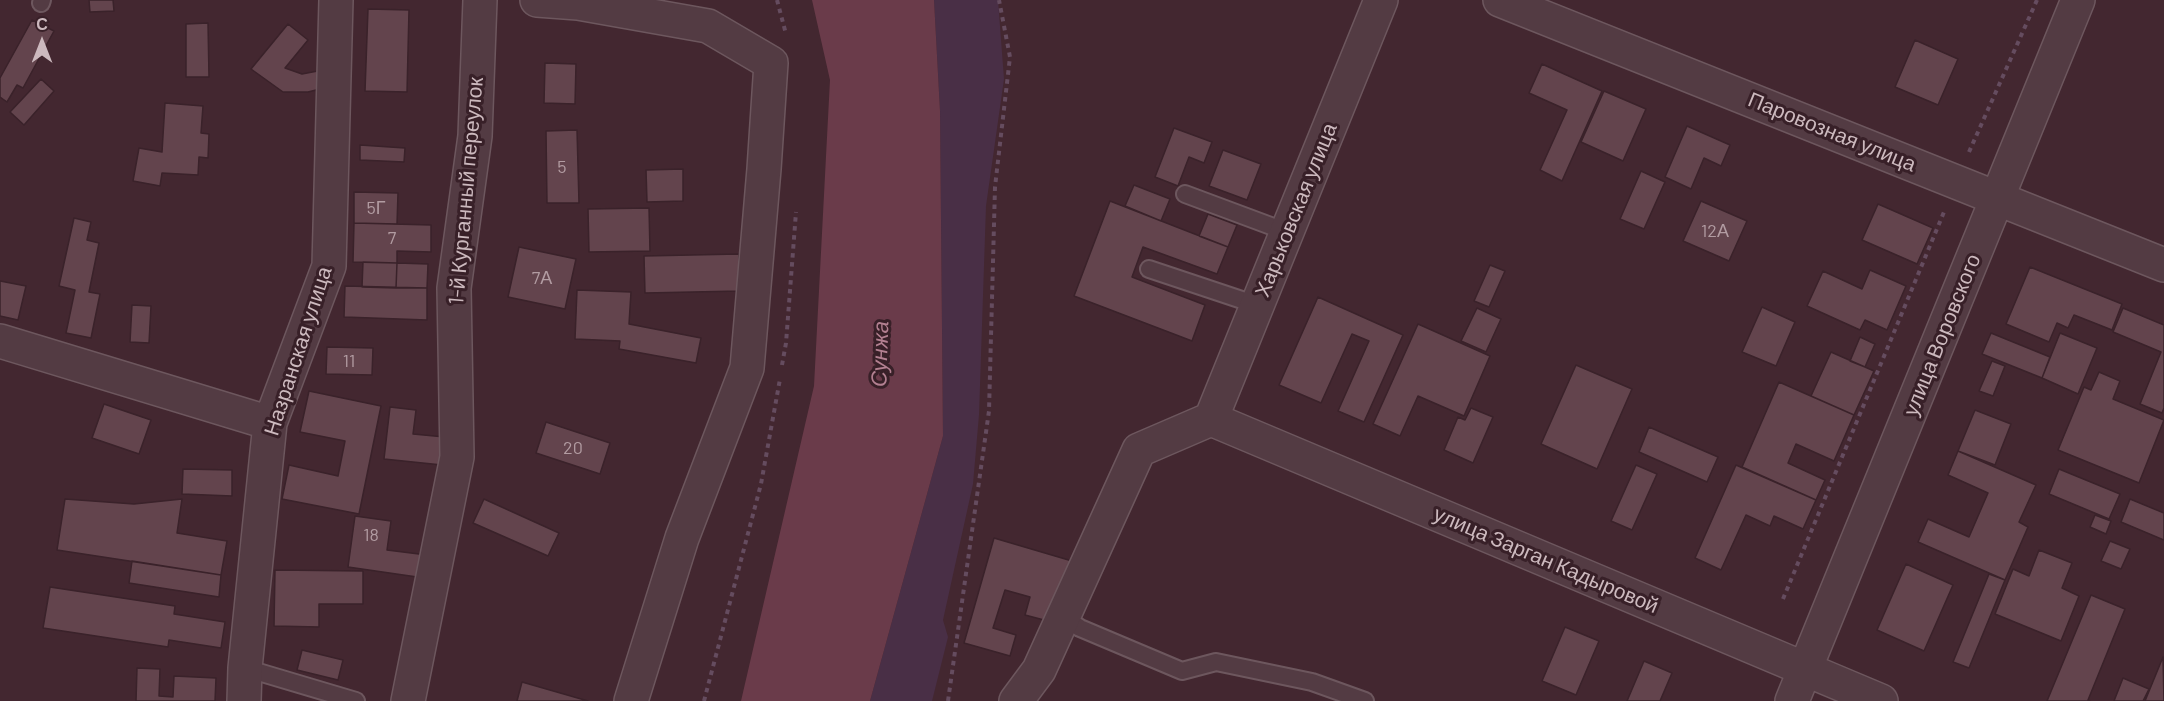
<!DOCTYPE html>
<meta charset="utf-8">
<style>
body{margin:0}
#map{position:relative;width:2164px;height:701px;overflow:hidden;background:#432730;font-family:Barlow,sans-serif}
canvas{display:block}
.north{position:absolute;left:12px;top:12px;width:60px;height:60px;-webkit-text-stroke:4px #382028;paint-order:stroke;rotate:0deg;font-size:16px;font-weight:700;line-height:24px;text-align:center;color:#ccb9be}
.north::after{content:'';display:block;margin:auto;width:21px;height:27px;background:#ccb9be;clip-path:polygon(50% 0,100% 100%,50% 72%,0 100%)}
</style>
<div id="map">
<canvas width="2164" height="701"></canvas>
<div class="north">С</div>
</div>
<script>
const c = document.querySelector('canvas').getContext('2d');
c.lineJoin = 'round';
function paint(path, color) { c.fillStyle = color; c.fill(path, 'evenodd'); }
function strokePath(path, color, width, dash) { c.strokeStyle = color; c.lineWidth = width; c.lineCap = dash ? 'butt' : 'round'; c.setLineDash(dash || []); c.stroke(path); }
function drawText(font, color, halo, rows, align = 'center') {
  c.font = font + ' Barlow,sans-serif'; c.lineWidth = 6; c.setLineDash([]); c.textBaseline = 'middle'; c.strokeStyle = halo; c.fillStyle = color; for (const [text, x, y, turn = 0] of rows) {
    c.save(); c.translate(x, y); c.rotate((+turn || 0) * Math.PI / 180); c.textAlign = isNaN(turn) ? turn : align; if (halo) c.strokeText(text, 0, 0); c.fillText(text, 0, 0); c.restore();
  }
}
paint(new Path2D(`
 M 934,0 L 998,0 L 1004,79 L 986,206 L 979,415 L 973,484 L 943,620 L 948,637 L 932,701 L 870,701 L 943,436 L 940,111 Z`), '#492f46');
paint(new Path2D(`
 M 812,0 L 934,0 L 940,111 L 943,436 L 870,701 L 741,701 L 814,386 L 830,80 Z`), '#6a3b4a');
const building = new Path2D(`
 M 89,0 L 113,0 L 114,11 L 90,12 Z
 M 368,9 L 409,10 L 407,92 L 365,91 Z
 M 32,20 L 54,31 L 23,88 L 17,85 L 7,102 L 0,97 L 0,78 Z
 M 208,23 L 209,77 L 186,77 L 186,24 Z
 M 288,24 L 308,40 L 285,68 L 302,74 L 328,69 L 332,86 L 308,92 L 283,92 L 251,69 Z
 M 1915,40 L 1958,59 L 1938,105 L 1895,87 Z
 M 545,63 L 576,64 L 575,104 L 544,103 Z
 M 1542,64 L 1602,91 L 1562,181 L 1540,170 L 1567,110 L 1529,93 Z
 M 41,79 L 54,91 L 24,125 L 10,112 Z
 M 1604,91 L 1646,109 L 1623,161 L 1581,142 Z
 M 165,103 L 203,106 L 201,133 L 209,134 L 208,158 L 199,157 L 198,175 L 162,173 L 160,186 L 133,181 L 139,148 L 162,152 Z
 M 1687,126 L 1730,145 L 1721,166 L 1704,158 L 1691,189 L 1665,177 Z
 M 1174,128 L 1212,142 L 1204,163 L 1189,157 L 1178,186 L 1155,177 Z
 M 577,130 L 579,203 L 547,203 L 546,131 Z
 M 360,145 L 405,148 L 404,162 L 360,160 Z
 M 1223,150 L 1261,164 L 1247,200 L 1209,186 Z
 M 683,169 L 683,201 L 647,202 L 646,170 Z
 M 1641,171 L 1665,182 L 1644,229 L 1620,219 Z
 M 1134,185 L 1170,199 L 1161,221 L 1125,206 Z
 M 354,192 L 398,193 L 397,224 L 354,223 Z
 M 1110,201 L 1228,247 L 1217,274 L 1143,247 L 1132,277 L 1205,305 L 1192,341 L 1074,296 Z
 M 1701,201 L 1747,221 L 1729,261 L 1683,241 Z
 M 1878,204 L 1933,228 L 1917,264 L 1862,240 Z
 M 649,208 L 650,251 L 589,252 L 588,209 Z
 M 1208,214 L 1237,225 L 1228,247 L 1199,236 Z
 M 74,218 L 91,222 L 87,240 L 99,243 L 89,292 L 100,294 L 91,338 L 66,333 L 75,290 L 59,286 Z
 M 354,223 L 431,225 L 431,252 L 397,251 L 397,263 L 353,262 Z
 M 519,247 L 576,259 L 565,309 L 508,297 Z
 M 739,254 L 740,291 L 645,293 L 644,256 Z
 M 363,262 L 397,263 L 396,288 L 362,287 Z
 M 397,263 L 428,264 L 427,288 L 396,288 Z
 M 1490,265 L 1505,271 L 1489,307 L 1474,301 Z
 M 2030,267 L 2122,304 L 2112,330 L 2074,315 L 2068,328 L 2057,323 L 2049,342 L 2006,324 Z
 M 1870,270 L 1906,286 L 1887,330 L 1865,320 L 1860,330 L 1807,306 L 1823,271 L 1862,289 Z
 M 0,281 L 26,286 L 18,320 L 0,316 Z
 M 345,286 L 427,288 L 427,320 L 344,317 Z
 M 577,290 L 631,292 L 629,324 L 701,338 L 696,363 L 619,349 L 620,341 L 575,339 Z
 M 1318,297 L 1403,335 L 1364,422 L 1338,411 L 1369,341 L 1352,334 L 1321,403 L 1279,385 Z
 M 132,305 L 151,306 L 149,343 L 130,342 Z
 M 1762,307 L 1795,322 L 1776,366 L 1742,352 Z
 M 1477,308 L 1501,319 L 1486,352 L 1461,341 Z
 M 2123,308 L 2164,325 L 2164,408 L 2162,413 L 2140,404 L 2161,352 L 2113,332 Z
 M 1418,324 L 1490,356 L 1464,416 L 1418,396 L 1400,436 L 1373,424 Z
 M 1991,333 L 2050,357 L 2042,378 L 1982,354 Z
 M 2060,333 L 2097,348 L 2078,394 L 2042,378 Z
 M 1860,337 L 1875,344 L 1865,367 L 1850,361 Z
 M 327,347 L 373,348 L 372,375 L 326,374 Z
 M 1831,352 L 1874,371 L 1854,415 L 1811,396 Z
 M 1992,361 L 2005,366 L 1993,396 L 1979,391 Z
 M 1576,365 L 1632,389 L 1597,469 L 1541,444 Z
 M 2099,372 L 2120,381 L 2113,399 L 2164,420 L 2139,483 L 2058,450 L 2084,387 L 2091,390 Z
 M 1779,382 L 1854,415 L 1834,461 L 1796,444 L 1788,463 L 1825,480 L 1816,500 L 1742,467 Z
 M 309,391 L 381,406 L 359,514 L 282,499 L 289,465 L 338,476 L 345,441 L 300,432 Z
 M 104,404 L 151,420 L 139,454 L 92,438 Z
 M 390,407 L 416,410 L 413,434 L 445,437 L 442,465 L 384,459 Z
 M 1471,408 L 1493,417 L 1473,463 L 1444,450 L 1458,417 L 1465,420 Z
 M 1975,410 L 2011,424 L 1995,465 L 1958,451 Z
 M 546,422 L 610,443 L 600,474 L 536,453 Z
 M 1649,427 L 1718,457 L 1707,482 L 1639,452 Z
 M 1958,451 L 2036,485 L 2019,522 L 2028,527 L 2005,580 L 1918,542 L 1928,519 L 1969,537 L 1988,493 L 1948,475 Z
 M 1636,465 L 1657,474 L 1632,530 L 1611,521 Z
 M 1736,465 L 1816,500 L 1803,529 L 1774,516 L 1770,526 L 1746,515 L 1721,570 L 1695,558 Z
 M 183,469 L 232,470 L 232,496 L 182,494 Z
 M 2059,469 L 2120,494 L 2109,519 L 2049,494 Z
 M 65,499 L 134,504 L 182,499 L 177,533 L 227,541 L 221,575 L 57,550 Z
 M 484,499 L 559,533 L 548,556 L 473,523 Z
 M 2130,499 L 2164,513 L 2164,540 L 2121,522 Z
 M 2095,515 L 2111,521 L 2106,534 L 2090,527 Z
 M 355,516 L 391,521 L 387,550 L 427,555 L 424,578 L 348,567 Z
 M 994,538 L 1072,561 L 1044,620 L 1025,615 L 1030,597 L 1005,590 L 993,628 L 1016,635 L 1010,656 L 964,643 Z
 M 2110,541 L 2130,549 L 2121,569 L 2101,561 Z
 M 2039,550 L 2072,563 L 2062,588 L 2079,596 L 2061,641 L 1995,614 L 2013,569 L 2029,576 Z
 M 132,561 L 221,575 L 219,597 L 129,583 Z
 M 1906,564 L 1953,585 L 1924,651 L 1877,630 Z
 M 275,570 L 363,571 L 363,604 L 319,604 L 319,627 L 274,626 Z
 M 1989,574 L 2005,580 L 1969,668 L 1953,662 Z
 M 50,587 L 175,606 L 174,614 L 225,622 L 221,648 L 169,640 L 168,647 L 43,628 Z
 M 2091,595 L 2125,609 L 2088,700 L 2090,701 L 2047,701 Z
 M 1565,627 L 1599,641 L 1576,695 L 1542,681 Z
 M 302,650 L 343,660 L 338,680 L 297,670 Z
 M 2163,657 L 2164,701 L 2145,701 Z
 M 1644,661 L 1672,673 L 1660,701 L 1627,701 Z
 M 137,668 L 160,669 L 159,696 L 173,697 L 174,676 L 216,678 L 215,701 L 136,701 Z
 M 2123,678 L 2149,689 L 2143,701 L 2114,701 Z
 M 522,682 L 588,701 L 517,701 Z`);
paint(building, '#63444d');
strokePath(building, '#3a222a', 1.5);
const service = new Path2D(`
 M 41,3 L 42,0
 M 1185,194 L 1287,232
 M 1149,269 L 1257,305
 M 1063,617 L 1080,628 L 1182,671 L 1216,662 L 1312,682 L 1365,701
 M 245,668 L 356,701`);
const minor = new Path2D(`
 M 537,0 L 578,3 L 708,26 L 771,63 L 764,169 L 747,368 L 682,538 L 631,701
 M 1500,0 L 2164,265
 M 0,341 L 270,423
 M 1211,419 L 1881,701
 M 1211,419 L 1381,0
 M 244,701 L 245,668 L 270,423 L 329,266 L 336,0
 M 408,701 L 457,457 L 454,288 L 475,136 L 480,0
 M 1016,701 L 1039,670 L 1139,450 L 1211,419
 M 1792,701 L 2078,0`);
strokePath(service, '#6d575e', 20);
strokePath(minor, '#6d575e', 36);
strokePath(new Path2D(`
 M 777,0 L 786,34
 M 1969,152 L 2037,0
 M 782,365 L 786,343 L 796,212
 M 1783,599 L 1944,212
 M 704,701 L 761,484 L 780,379
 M 948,701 L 989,411 L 995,187 L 1010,57 L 999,0`), '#654c5f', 4, [4.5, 4.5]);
strokePath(service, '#533b43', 16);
strokePath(minor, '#533b43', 33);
drawText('18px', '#b29ca2', null, [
 ["5",562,167],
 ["5Г",376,208],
 ["12А",1715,231],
 ["7",392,238],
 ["7А",542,278],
 ["11",349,361],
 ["20",573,448],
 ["18",371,535]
]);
drawText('21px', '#ccb9be', '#382028', [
 ["Паровозная улица",1832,132,22],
 ["1-й Курганный переулок",466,191,-85],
 ["Харьковская улица",1296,210,-68],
 ["улица Воровского",1942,335,-68],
 ["Назранская улица",298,351,-72],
 ["улица Зарган Кадыровой",1546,560,23]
]);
drawText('italic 22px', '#b38091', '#382028', [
 ["Сунжа",880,354,-88]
]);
</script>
